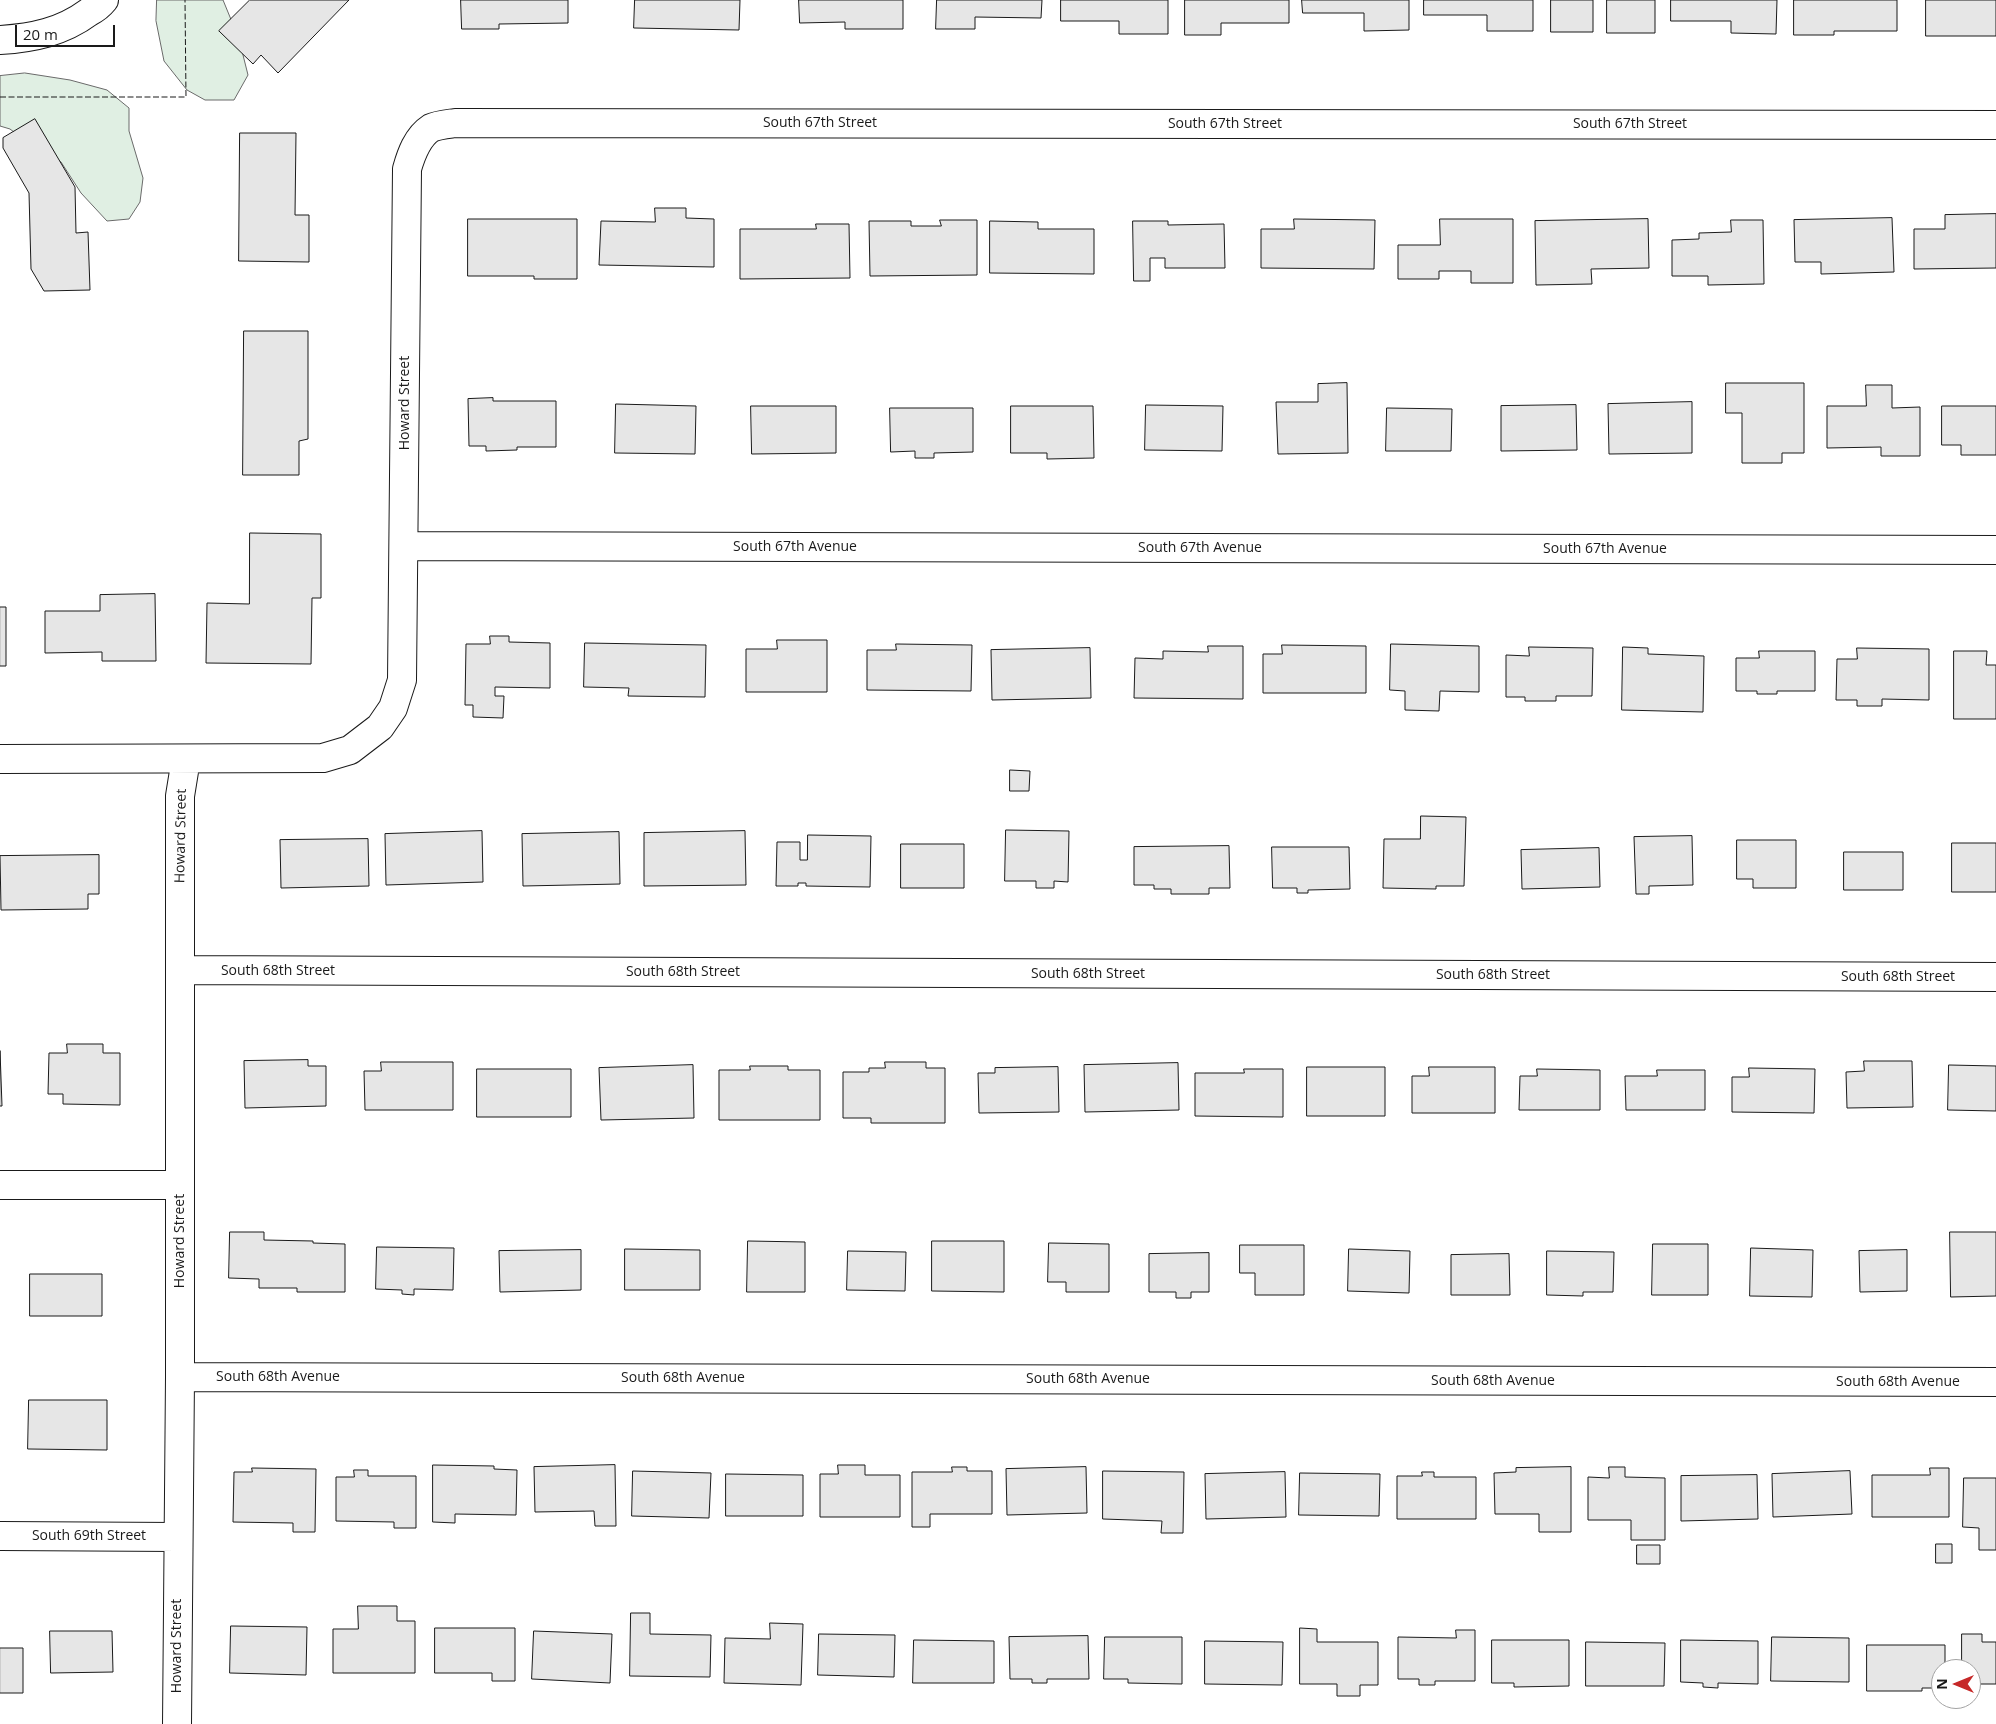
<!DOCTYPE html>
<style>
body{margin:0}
#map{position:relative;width:1996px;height:1724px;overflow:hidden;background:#fff;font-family:"Open Sans",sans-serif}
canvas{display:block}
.north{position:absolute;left:1931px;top:1659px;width:50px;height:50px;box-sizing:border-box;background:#fff;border:1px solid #a3a3a3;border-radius:50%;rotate:270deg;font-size:14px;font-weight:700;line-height:20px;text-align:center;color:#1a1a1a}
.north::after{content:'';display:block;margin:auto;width:18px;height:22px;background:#c62828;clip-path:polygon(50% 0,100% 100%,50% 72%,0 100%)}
.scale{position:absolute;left:15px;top:25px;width:100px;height:22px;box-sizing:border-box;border:2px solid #1a1a1a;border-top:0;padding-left:6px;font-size:15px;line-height:18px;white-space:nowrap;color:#1a1a1a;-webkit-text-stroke:4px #fff;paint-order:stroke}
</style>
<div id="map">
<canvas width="1996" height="1724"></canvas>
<div class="north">N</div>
<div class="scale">20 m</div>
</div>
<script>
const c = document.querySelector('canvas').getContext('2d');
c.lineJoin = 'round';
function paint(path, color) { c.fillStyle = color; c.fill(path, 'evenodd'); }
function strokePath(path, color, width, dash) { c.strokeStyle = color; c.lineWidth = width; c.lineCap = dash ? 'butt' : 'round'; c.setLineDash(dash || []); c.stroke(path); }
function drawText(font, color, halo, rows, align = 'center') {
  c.font = font + ' "Open Sans",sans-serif'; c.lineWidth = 4; c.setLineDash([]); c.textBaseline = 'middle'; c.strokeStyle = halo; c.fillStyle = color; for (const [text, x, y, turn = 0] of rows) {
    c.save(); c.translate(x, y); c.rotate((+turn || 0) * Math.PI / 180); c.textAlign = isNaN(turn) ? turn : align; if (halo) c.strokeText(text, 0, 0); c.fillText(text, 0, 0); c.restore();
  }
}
const green = new Path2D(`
 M 157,0 L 223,0 L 239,39 L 248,75 L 234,100 L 205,100 L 187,90 L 164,61 L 156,21 Z
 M 25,73 L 70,80 L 107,90 L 129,108 L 129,131 L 143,178 L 140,202 L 129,219 L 107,221 L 81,193 L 61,162 L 37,150 L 10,129 L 0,126 L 0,76 Z`);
paint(green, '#e0efe3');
strokePath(green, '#6a6a6a', 1);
const building = new Path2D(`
 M 250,0 L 349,0 L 278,73 L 261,55 L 253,64 L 219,31 Z
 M 461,0 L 568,0 L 568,23 L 499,24 L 499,29 L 462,29 Z
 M 635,0 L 740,0 L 739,30 L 634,28 Z
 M 799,0 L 903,0 L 903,29 L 845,29 L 845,22 L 800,23 Z
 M 937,0 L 1042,0 L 1041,18 L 975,17 L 975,29 L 936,29 Z
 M 1061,0 L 1168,0 L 1168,34 L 1119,34 L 1119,21 L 1061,21 Z
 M 1185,0 L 1289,0 L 1289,23 L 1221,23 L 1221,35 L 1185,35 Z
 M 1302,0 L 1409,0 L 1409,30 L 1364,31 L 1364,13 L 1303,13 Z
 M 1424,0 L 1533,0 L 1533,31 L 1487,31 L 1487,15 L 1424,15 Z
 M 1551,0 L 1593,0 L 1593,32 L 1551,32 Z
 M 1607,0 L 1655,0 L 1655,33 L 1607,33 Z
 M 1671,0 L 1777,0 L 1776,34 L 1731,33 L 1731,21 L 1671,21 Z
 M 1794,0 L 1897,0 L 1897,31 L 1834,31 L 1834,35 L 1794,35 Z
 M 1926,0 L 1996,0 L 1996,36 L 1926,36 Z
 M 35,119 L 75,187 L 76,233 L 88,232 L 90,290 L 44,291 L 31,269 L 29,193 L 3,148 L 3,138 Z
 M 240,133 L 296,133 L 295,215 L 309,215 L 309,262 L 239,261 Z
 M 655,208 L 686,208 L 686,218 L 714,219 L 714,267 L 599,265 L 601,221 L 655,222 Z
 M 1996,214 L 1996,268 L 1914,269 L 1914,229 L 1945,229 L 1945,215 Z
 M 1892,218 L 1894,272 L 1821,274 L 1821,262 L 1795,262 L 1794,220 Z
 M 468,219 L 577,219 L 577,279 L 534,279 L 534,276 L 468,276 Z
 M 1294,219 L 1375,220 L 1374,269 L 1261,268 L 1261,229 L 1294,229 Z
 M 1440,219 L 1513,219 L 1513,283 L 1471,283 L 1471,271 L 1439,271 L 1439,279 L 1398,279 L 1398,245 L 1440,245 Z
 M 1648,219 L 1649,268 L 1591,269 L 1592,284 L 1536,285 L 1535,221 Z
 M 940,220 L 977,220 L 977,275 L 870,276 L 869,221 L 911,221 L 911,226 L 941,226 Z
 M 1731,220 L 1763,220 L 1764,284 L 1708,285 L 1708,276 L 1672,276 L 1672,240 L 1699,239 L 1699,233 L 1731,232 Z
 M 990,221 L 1038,222 L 1038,229 L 1094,229 L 1094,274 L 990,273 Z
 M 1133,221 L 1168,221 L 1168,225 L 1224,224 L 1225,268 L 1165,268 L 1165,258 L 1150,258 L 1150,281 L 1134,281 Z
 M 816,224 L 849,224 L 850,278 L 740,279 L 740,229 L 816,229 Z
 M 244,331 L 308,331 L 308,439 L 299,441 L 299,475 L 243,475 Z
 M 1347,383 L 1348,453 L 1278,454 L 1276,402 L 1318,402 L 1318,384 Z
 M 1726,383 L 1804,383 L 1804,453 L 1782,453 L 1782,463 L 1742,463 L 1742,413 L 1726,413 Z
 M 1866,385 L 1892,385 L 1892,408 L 1920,407 L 1920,456 L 1881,456 L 1881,447 L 1827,448 L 1827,406 L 1866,406 Z
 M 493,398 L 493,401 L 556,401 L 556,447 L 517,447 L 517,450 L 486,451 L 486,446 L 469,446 L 468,399 Z
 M 1692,402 L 1692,453 L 1609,454 L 1608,404 Z
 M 616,404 L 696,406 L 695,454 L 615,453 Z
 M 1146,405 L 1223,406 L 1222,451 L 1145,450 Z
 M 1576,405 L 1577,450 L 1501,451 L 1501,406 Z
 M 751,406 L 836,406 L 836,453 L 752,454 Z
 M 1011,406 L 1093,406 L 1094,458 L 1047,459 L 1047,453 L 1011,453 Z
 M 1942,406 L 1996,406 L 1996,455 L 1961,455 L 1961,445 L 1942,445 Z
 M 890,408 L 973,408 L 973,452 L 934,453 L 934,458 L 915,458 L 915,451 L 891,452 Z
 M 1387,408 L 1452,409 L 1451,451 L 1386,451 Z
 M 250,533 L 321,534 L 321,598 L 312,598 L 311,664 L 206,663 L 207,603 L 249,604 Z
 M 155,594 L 156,661 L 102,661 L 102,652 L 45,653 L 45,611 L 100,611 L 100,595 Z
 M 0,607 L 6,607 L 6,666 L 0,666 Z
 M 490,636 L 509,636 L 509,642 L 550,643 L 550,688 L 495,687 L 495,696 L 504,696 L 503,718 L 473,717 L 473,705 L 465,705 L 466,644 L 490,644 Z
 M 777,640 L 827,640 L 827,692 L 746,692 L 746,649 L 777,649 Z
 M 585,643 L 706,645 L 705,697 L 628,696 L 629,688 L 584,687 Z
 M 896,644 L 972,645 L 971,691 L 867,690 L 867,650 L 896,650 Z
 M 1391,644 L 1479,646 L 1479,692 L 1440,691 L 1439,711 L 1405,710 L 1405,691 L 1390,690 Z
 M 1282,645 L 1366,646 L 1366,693 L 1263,693 L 1263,654 L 1282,654 Z
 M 1208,646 L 1243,646 L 1243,699 L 1134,698 L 1135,658 L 1163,659 L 1163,651 L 1208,652 Z
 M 1529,647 L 1593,648 L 1592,696 L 1556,696 L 1556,701 L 1525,701 L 1525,697 L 1506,697 L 1506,655 L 1529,656 Z
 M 1623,647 L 1648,648 L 1648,654 L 1704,656 L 1703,712 L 1622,710 Z
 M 1090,648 L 1091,698 L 992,700 L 991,650 Z
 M 1857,648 L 1929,649 L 1929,700 L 1882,699 L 1882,706 L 1857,706 L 1857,700 L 1836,700 L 1837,659 L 1857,659 Z
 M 1759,651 L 1815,651 L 1815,691 L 1777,691 L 1777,694 L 1757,694 L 1757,691 L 1736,691 L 1736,658 L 1759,658 Z
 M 1954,651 L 1987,651 L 1986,665 L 1996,665 L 1996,719 L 1954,719 Z
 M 1010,770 L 1030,771 L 1029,791 L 1010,791 Z
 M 1421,816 L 1466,817 L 1464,886 L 1436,886 L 1436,889 L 1383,888 L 1384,839 L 1420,839 Z
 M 1006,830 L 1069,831 L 1068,882 L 1054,881 L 1054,888 L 1036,888 L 1036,881 L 1005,881 Z
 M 482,831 L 483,882 L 386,885 L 385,834 Z
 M 745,831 L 746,885 L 644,886 L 644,833 Z
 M 619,832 L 620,884 L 523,886 L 522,834 Z
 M 808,835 L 871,836 L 870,887 L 806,886 L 806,883 L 798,883 L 798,886 L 776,886 L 777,842 L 800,842 L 800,860 L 807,860 Z
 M 1692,836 L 1693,885 L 1649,886 L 1649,894 L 1636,894 L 1634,837 Z
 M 368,839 L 369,886 L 281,888 L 280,840 Z
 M 1737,840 L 1796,840 L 1796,888 L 1753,888 L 1753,879 L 1737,879 Z
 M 1952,843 L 1996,843 L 1996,892 L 1952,892 Z
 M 901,844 L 964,844 L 964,888 L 901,888 Z
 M 1229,846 L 1230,888 L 1209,888 L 1209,894 L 1171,894 L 1171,889 L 1154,889 L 1154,885 L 1134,885 L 1134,847 Z
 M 1272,847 L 1349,847 L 1350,889 L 1308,890 L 1308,893 L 1297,893 L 1297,888 L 1273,888 Z
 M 1599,848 L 1600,887 L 1522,889 L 1521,850 Z
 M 1844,852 L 1903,852 L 1903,890 L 1844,890 Z
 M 99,855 L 99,894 L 88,894 L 88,909 L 1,910 L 0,856 Z
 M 67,1044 L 103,1044 L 103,1053 L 120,1053 L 120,1105 L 63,1104 L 63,1094 L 48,1094 L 49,1053 L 67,1053 Z
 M 0,1051 L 2,1106 L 0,1106 Z
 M 308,1060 L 308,1066 L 326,1066 L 326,1106 L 245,1108 L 244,1061 Z
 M 1864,1061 L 1912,1061 L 1913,1107 L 1847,1108 L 1846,1072 L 1864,1071 Z
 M 381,1062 L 453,1062 L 453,1110 L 365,1110 L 364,1071 L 381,1071 Z
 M 885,1062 L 926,1062 L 926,1068 L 945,1068 L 945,1123 L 871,1123 L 871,1118 L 843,1118 L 843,1072 L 869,1072 L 869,1068 L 885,1068 Z
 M 1178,1063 L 1179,1110 L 1085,1112 L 1084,1065 Z
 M 693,1065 L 694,1118 L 601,1120 L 599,1068 Z
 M 1949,1065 L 1996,1066 L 1996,1111 L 1948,1110 Z
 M 750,1066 L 788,1066 L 788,1070 L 820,1070 L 820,1120 L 719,1120 L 719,1070 L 750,1070 Z
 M 1058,1067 L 1059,1112 L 979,1113 L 978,1073 L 995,1073 L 995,1068 Z
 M 1307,1067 L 1385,1067 L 1385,1116 L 1307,1116 Z
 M 1429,1067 L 1495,1067 L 1495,1113 L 1412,1113 L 1412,1076 L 1429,1076 Z
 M 1749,1068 L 1815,1069 L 1814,1113 L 1732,1112 L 1732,1077 L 1749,1077 Z
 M 477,1069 L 571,1069 L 571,1117 L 477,1117 Z
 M 1244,1069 L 1283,1069 L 1283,1117 L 1195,1116 L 1195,1073 L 1244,1073 Z
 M 1537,1069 L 1600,1070 L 1600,1110 L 1519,1110 L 1520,1076 L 1537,1076 Z
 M 1657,1070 L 1705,1070 L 1705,1110 L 1626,1110 L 1625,1076 L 1657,1076 Z
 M 230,1232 L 264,1232 L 264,1240 L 313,1241 L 313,1243 L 345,1244 L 345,1292 L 297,1292 L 297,1288 L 259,1288 L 259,1279 L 229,1278 Z
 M 1950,1232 L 1996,1232 L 1996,1296 L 1951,1297 Z
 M 748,1241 L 805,1242 L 805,1292 L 747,1292 Z
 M 932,1241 L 1004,1241 L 1004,1292 L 932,1291 Z
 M 1049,1243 L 1109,1244 L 1109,1292 L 1066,1292 L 1066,1282 L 1048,1282 Z
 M 1653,1244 L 1708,1244 L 1708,1295 L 1652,1295 Z
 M 1240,1245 L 1304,1245 L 1304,1295 L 1255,1295 L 1255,1273 L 1240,1273 Z
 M 377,1247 L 454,1248 L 453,1290 L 414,1289 L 414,1295 L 402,1294 L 402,1290 L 376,1289 Z
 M 1751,1248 L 1813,1250 L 1812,1297 L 1750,1296 Z
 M 625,1249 L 700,1250 L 700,1290 L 625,1290 Z
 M 1349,1249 L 1410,1251 L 1409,1293 L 1348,1291 Z
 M 581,1250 L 581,1290 L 500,1292 L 499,1251 Z
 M 1907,1250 L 1907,1291 L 1860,1292 L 1859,1251 Z
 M 848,1251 L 906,1252 L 905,1291 L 847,1290 Z
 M 1547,1251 L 1614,1252 L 1613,1292 L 1583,1292 L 1583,1296 L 1547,1295 Z
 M 1209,1253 L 1209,1292 L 1191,1292 L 1191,1298 L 1176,1298 L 1176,1292 L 1149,1292 L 1149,1254 Z
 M 1509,1254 L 1510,1295 L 1451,1295 L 1451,1255 Z
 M 30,1274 L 102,1274 L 102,1316 L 30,1316 Z
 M 29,1400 L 107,1400 L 107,1450 L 28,1449 Z
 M 433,1465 L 494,1466 L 494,1469 L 517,1470 L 516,1515 L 455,1514 L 455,1523 L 433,1522 Z
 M 615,1465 L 616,1526 L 595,1526 L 594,1511 L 535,1512 L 534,1467 Z
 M 838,1465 L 865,1465 L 865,1475 L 900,1475 L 900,1517 L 820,1517 L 820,1474 L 838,1474 Z
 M 952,1467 L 967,1467 L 967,1471 L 992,1471 L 992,1514 L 930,1514 L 930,1527 L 912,1527 L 912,1472 L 952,1472 Z
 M 1086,1467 L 1087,1513 L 1007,1515 L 1006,1469 Z
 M 1571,1467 L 1571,1532 L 1539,1532 L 1539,1514 L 1495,1514 L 1494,1473 L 1516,1472 L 1516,1468 Z
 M 1609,1467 L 1625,1467 L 1625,1477 L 1665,1478 L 1665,1540 L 1631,1540 L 1631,1520 L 1588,1520 L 1588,1477 L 1609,1478 Z
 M 252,1468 L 316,1469 L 315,1532 L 293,1532 L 293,1523 L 233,1522 L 234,1472 L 252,1472 Z
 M 1930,1468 L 1949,1468 L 1949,1517 L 1872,1517 L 1872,1475 L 1930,1475 Z
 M 354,1470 L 368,1470 L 368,1476 L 416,1476 L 416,1528 L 394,1528 L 394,1522 L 336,1521 L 336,1477 L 354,1477 Z
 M 633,1471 L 711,1473 L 709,1518 L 632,1516 Z
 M 1103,1471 L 1184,1472 L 1183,1533 L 1161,1533 L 1162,1521 L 1103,1519 Z
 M 1850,1471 L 1852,1514 L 1773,1517 L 1772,1474 Z
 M 1285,1472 L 1286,1517 L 1206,1519 L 1205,1474 Z
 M 1422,1472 L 1434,1472 L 1434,1477 L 1476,1477 L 1476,1519 L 1397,1519 L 1397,1476 L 1422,1476 Z
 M 1300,1473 L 1380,1474 L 1379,1516 L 1299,1515 Z
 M 726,1474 L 803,1475 L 803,1516 L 726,1516 Z
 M 1757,1475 L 1758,1519 L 1681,1521 L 1681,1476 Z
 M 1964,1478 L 1996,1478 L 1996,1550 L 1979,1550 L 1979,1528 L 1963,1527 Z
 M 1936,1544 L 1952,1544 L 1952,1563 L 1936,1563 Z
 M 1637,1545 L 1660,1545 L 1660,1564 L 1637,1564 Z
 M 358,1606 L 397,1606 L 397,1621 L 415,1621 L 415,1673 L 333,1673 L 333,1629 L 358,1629 Z
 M 631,1613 L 650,1613 L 650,1634 L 711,1635 L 710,1677 L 630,1676 Z
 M 770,1623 L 803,1624 L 801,1685 L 724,1683 L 725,1638 L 770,1639 Z
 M 231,1626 L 307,1627 L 306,1675 L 230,1673 Z
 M 435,1628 L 515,1628 L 515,1681 L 492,1681 L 492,1673 L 435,1673 Z
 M 1300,1628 L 1317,1629 L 1317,1642 L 1378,1642 L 1378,1685 L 1360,1685 L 1360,1696 L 1337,1696 L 1337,1684 L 1300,1684 Z
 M 1456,1630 L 1475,1630 L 1475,1681 L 1435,1681 L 1435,1685 L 1419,1685 L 1419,1679 L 1398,1679 L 1398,1637 L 1456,1638 Z
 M 50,1631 L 112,1631 L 113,1672 L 51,1673 Z
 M 534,1631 L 612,1634 L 610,1683 L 532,1679 Z
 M 819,1634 L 895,1635 L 894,1677 L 818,1675 Z
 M 1962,1634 L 1982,1634 L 1982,1642 L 1996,1642 L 1996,1684 L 1971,1684 L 1971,1669 L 1962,1669 Z
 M 1088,1636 L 1089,1679 L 1047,1679 L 1047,1683 L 1032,1683 L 1032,1679 L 1010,1679 L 1009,1637 Z
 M 1105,1637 L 1182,1637 L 1182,1684 L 1128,1683 L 1128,1679 L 1104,1679 Z
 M 1772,1637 L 1849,1638 L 1849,1682 L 1771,1681 Z
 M 914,1640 L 994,1641 L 994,1683 L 913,1683 Z
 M 1492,1640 L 1569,1640 L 1569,1686 L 1514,1687 L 1514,1683 L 1492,1683 Z
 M 1681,1640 L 1758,1641 L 1758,1684 L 1718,1683 L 1718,1688 L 1703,1687 L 1703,1683 L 1681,1682 Z
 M 1205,1641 L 1283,1642 L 1282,1685 L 1205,1684 Z
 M 1586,1642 L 1665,1643 L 1664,1686 L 1586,1686 Z
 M 1867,1645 L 1945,1645 L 1945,1669 L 1941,1669 L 1941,1688 L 1922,1688 L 1922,1691 L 1867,1691 Z
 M 0,1648 L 23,1648 L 23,1693 L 0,1693 Z`);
paint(building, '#e6e6e6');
strokePath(building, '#1a1a1a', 1);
const street = new Path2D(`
 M 0,40 C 33,38 62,32 89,12 C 95,9 100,5 104,0
 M 404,546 L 1996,550
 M 0,759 L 323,758 L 350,750 L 380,727 L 393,708 L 402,680 L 407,169 C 411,155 417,137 431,128 C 437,125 448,124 455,123 L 1996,125
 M 181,970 L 1996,977
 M 0,1185 L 180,1185
 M 180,1377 L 1996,1382
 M 0,1536 L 177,1537
 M 177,1724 L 180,1377 L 180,796 L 186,759`);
strokePath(street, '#1a1a1a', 30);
strokePath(street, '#fff', 28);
strokePath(new Path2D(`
 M 0,97 L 186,97 L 185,0`), '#1a1a1a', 1, [6, 2.5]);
drawText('14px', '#1a1a1a', '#fff', [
 ["South 67th Street",820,123],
 ["South 67th Street",1225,124],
 ["South 67th Street",1630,124],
 ["Howard Street",405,403,-90],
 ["South 67th Avenue",795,547],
 ["South 67th Avenue",1200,548],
 ["South 67th Avenue",1605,549],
 ["Howard Street",181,836,-89],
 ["South 68th Street",278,971],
 ["South 68th Street",683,972],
 ["South 68th Street",1088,974],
 ["South 68th Street",1493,975],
 ["South 68th Street",1898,977],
 ["Howard Street",180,1241,-90],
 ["South 68th Avenue",278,1377],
 ["South 68th Avenue",683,1378],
 ["South 68th Avenue",1088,1379],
 ["South 68th Avenue",1493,1381],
 ["South 68th Avenue",1898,1382],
 ["South 69th Street",89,1536],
 ["Howard Street",177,1646,-90]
]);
</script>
